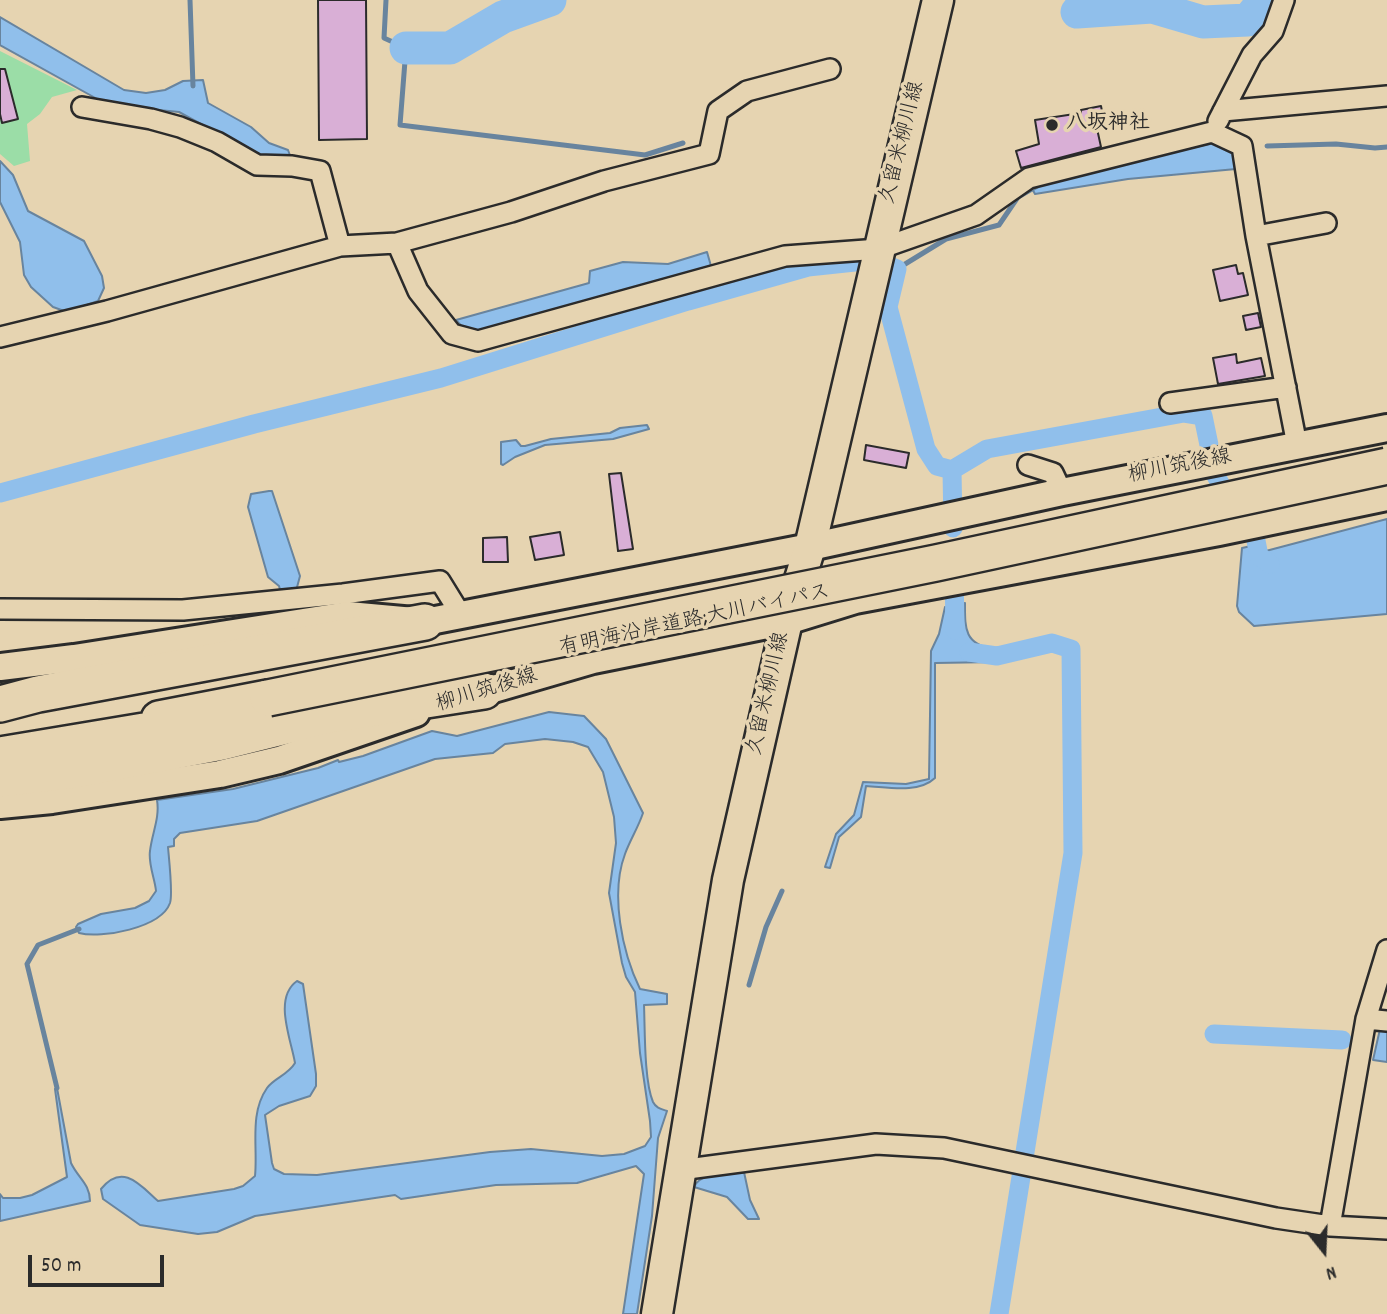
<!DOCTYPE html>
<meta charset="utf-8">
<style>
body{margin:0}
#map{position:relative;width:1387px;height:1314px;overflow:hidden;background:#e6d4b1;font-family:Dekko,sans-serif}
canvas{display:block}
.north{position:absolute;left:1289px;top:1216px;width:70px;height:70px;-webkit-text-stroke:5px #e6d4b1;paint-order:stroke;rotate:162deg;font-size:19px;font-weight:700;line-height:28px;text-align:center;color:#2b2b2b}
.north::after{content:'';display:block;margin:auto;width:24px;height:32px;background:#2b2b2b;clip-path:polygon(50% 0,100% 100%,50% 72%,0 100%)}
.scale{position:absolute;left:28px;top:1255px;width:136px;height:32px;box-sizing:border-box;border:4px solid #2b2b2b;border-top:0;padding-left:9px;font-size:21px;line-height:24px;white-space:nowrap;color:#2b2b2b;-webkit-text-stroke:5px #e6d4b1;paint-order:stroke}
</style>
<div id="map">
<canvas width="1387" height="1314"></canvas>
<div class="north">N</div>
<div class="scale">50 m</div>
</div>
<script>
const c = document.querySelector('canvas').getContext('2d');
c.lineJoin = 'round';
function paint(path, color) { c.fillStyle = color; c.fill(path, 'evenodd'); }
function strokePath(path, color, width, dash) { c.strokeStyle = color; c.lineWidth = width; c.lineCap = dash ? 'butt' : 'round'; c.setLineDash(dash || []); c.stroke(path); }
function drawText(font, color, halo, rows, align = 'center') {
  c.font = font + ' Dekko,"Klee One",sans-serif'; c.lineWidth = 7; c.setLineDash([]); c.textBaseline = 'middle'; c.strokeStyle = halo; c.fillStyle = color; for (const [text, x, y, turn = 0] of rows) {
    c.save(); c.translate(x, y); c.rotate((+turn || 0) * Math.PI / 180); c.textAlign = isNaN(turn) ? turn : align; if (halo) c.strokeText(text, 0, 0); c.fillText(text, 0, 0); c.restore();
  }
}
paint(new Path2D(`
 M 0,51 L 77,90 L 52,97 L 40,114 L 27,124 L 30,161 L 14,166 L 0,154 Z`), '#9bdda7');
const water = new Path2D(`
 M 0,17 L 124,90 L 146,93 L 165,90 L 183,81 L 203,80 L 208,103 L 251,127 L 269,143 L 288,150 L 291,158 L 261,157 L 179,112 L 108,105 L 0,45 Z
 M 1213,143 L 1235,153 L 1236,169 L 1128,179 L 1035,194 L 1030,185 Z
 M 0,161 L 13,175 L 28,211 L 84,241 L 102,276 L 104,288 L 98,301 L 67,312 L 53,307 L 31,287 L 24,275 L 20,242 L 0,202 Z
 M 707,252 L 711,266 L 483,333 L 465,330 L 456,320 L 589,283 L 590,271 L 623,262 L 668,264 Z
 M 647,425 L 649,429 L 613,439 L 545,445 L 515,457 L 503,465 L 501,464 L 501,442 L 516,440 L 521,446 L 525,446 L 551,439 L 610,433 L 620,428 Z
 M 269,491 L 272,491 L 300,576 L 296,591 L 281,593 L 279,586 L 268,577 L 248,507 L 251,494 Z
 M 1387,519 L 1387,614 L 1254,626 L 1239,612 L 1237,606 L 1242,548 L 1260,544 L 1262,552 Z
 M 965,603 C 965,628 964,644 993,649 L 996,662 L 935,663 L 935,778 C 918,794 887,787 866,786 L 861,817 L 839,837 L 830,868 L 825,867 L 836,834 L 854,815 L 863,782 L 906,784 L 929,779 L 931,651 L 939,634 L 945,607 Z
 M 549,712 L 584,716 L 606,739 L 643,813 C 638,828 630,840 625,854 C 610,894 622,952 640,989 L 667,994 L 667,1004 L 644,1005 C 645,1029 644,1081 653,1102 C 656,1108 661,1109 667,1111 L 658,1138 L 652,1216 L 637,1314 L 623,1314 L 644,1174 L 636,1166 L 577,1183 L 496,1185 L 401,1199 L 395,1195 L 255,1216 L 217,1232 L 198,1234 L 140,1225 L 103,1199 L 101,1189 C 123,1162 141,1186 158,1201 L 234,1189 L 243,1186 L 255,1176 C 258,1147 249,1114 267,1088 C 274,1078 288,1075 295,1063 C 291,1039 273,998 297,981 L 303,984 L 316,1074 L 316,1086 L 310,1096 L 279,1106 L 265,1115 L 272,1163 L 274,1169 L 284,1174 L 317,1175 L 490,1152 L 531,1149 L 602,1156 L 624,1154 L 645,1146 L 651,1137 L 650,1121 L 640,1053 L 635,992 L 626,977 L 622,963 L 609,893 L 616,843 L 614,817 L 603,772 L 588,747 L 573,742 L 545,739 L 505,744 L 493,753 L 435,759 L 257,821 L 180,833 L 174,839 L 174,846 L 168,847 C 169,859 173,894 170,903 C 161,928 101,939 79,933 L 76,927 L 78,924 L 101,914 L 135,908 L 149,901 L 156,891 C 155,879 148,864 150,851 C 152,833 160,818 157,800 L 233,789 L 318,768 L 338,760 L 339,762 L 363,756 L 432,731 L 457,736 Z
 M 1380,1029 L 1387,1029 L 1387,1062 L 1373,1060 Z
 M 57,1088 L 71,1163 C 78,1178 90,1184 90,1201 L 0,1221 L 0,1194 L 3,1198 L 20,1198 L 32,1195 L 67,1177 L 55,1089 Z
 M 744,1172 L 750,1200 L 759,1219 L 748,1219 L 727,1197 L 694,1187 C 701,1171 729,1174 744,1172 Z`);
paint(water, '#90bfeb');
strokePath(water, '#68849e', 2);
strokePath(new Path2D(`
 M 190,0 L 193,86
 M 386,0 L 384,38 L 406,48 L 400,125 L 645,155 L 683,143
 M 1267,146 L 1336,144 L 1375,148 L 1387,147
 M 897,269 L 946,239 L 999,225 L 1018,197 L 1037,186
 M 749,985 L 766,927 L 782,891
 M 57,1088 L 27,964 L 38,945 L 79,929`), '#68849e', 5);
strokePath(new Path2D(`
 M 885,264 L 897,269 L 888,307 L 926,449 L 937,466 L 952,470 L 987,449 L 1184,413 L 1203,416 L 1215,474 L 1223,489 L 1247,495 L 1259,556 L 1270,564
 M 952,470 L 953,528
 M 0,493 L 254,424 L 441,378 L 688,301 L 808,267 L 855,262
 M 954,569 L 955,630
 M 969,652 L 997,656 L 1052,643 L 1071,649 L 1073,853 L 999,1314
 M 1214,1034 L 1342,1040`), '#90bfeb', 19);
strokePath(new Path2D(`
 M 1077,12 L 1152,7 L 1203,22 L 1248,20 L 1264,0
 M 406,48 L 450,48 L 503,17 L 550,0`), '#90bfeb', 33);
const building = new Path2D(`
 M 318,0 L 366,0 L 367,139 L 319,140 Z
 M 0,69 L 5,69 L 18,119 L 2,123 L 0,114 Z
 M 1101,106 L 1104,122 L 1096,124 L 1101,147 L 1021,168 L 1016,151 L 1039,144 L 1035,120 L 1081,113 L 1081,110 Z
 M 1236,265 L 1238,274 L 1243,273 L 1248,295 L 1220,301 L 1213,270 Z
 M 1258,313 L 1261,327 L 1246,330 L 1243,316 Z
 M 1236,354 L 1237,363 L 1261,358 L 1265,376 L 1218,384 L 1213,358 Z
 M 866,445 L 909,453 L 906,468 L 864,460 Z
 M 621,473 L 633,549 L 618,551 L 609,474 Z
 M 560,532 L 564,555 L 535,560 L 530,537 Z
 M 507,537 L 508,562 L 483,562 L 483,538 Z`);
paint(building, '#d9afd6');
strokePath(building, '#2b2b2b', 2);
const minor = new Path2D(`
 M 82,107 L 151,119 L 180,127 L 217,142 L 257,165 L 292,166 L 320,171 L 340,246
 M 1223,111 L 1387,96
 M 1218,121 L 1252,55 L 1273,31 L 1284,0
 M 1256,236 L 1326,223
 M 397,243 L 418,291 L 452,334 L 478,341 L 785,256 L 879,249 L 976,215 L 1029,178 L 1212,132 L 1242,146 L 1256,236 L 1297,445
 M 0,337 L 107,311 L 340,246 L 397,243 L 511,212 L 604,181 L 709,154 L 718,111 L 747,91 L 830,69
 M 1170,403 L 1286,387
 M 1028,465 L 1053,473 L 1062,492
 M 0,609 L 183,610 L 343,594 L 440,581 L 461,615
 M 1366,1019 L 1387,1021
 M 680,1170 L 876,1144 L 944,1148 L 1276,1218 L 1330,1226 L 1387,1229
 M 1330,1226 L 1366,1019 L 1387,950`);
const secondary = new Path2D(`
 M 0,667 L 74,658 L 348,615 L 425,622 L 810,547 L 1062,492 L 1387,428
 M 466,697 L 593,660 L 787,621 L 855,600 L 1219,532 L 1387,497
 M 0,805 L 52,800 L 220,774 L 279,760 L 416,713`);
const primary = new Path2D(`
 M 657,1314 L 728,880 L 787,621 L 810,547 L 938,0`);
const motorway = new Path2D(`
 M 0,704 L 38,694 L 425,622
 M 159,719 L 268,698
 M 0,755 L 186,724
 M 0,779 L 75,770 L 222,742 L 330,715 L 484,691`);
strokePath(minor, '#2b2b2b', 24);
strokePath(secondary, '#2b2b2b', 32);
strokePath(primary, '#2b2b2b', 35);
strokePath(motorway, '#2b2b2b', 40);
strokePath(minor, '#e6d4b1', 19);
strokePath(secondary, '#e6d4b1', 26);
strokePath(primary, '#e6d4b1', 30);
strokePath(motorway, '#e6d4b1', 35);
const motorwayBridge = new Path2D(`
 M 268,698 L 936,563 L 1387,466`);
strokePath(motorwayBridge, '#2b2b2b', 40, []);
strokePath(motorwayBridge, '#e6d4b1', 35);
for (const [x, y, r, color] of [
 [1052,125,7,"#2b2b2b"]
]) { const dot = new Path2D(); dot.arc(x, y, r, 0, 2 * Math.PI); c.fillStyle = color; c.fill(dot); strokePath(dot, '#e6d4b1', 2.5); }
drawText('bold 21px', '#2b2b2b', '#e6d4b1', [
 ["八坂神社",1066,125]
], 'left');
drawText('21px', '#2b2b2b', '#e6d4b1', [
 ["久留米柳川線",904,143,-76],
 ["柳川筑後線",1180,468,-11],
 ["有明海沿岸道路;大川バイパス",695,622,-12],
 ["柳川筑後線",487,692,-17],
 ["久留米柳川線",770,694,-77]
]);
</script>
